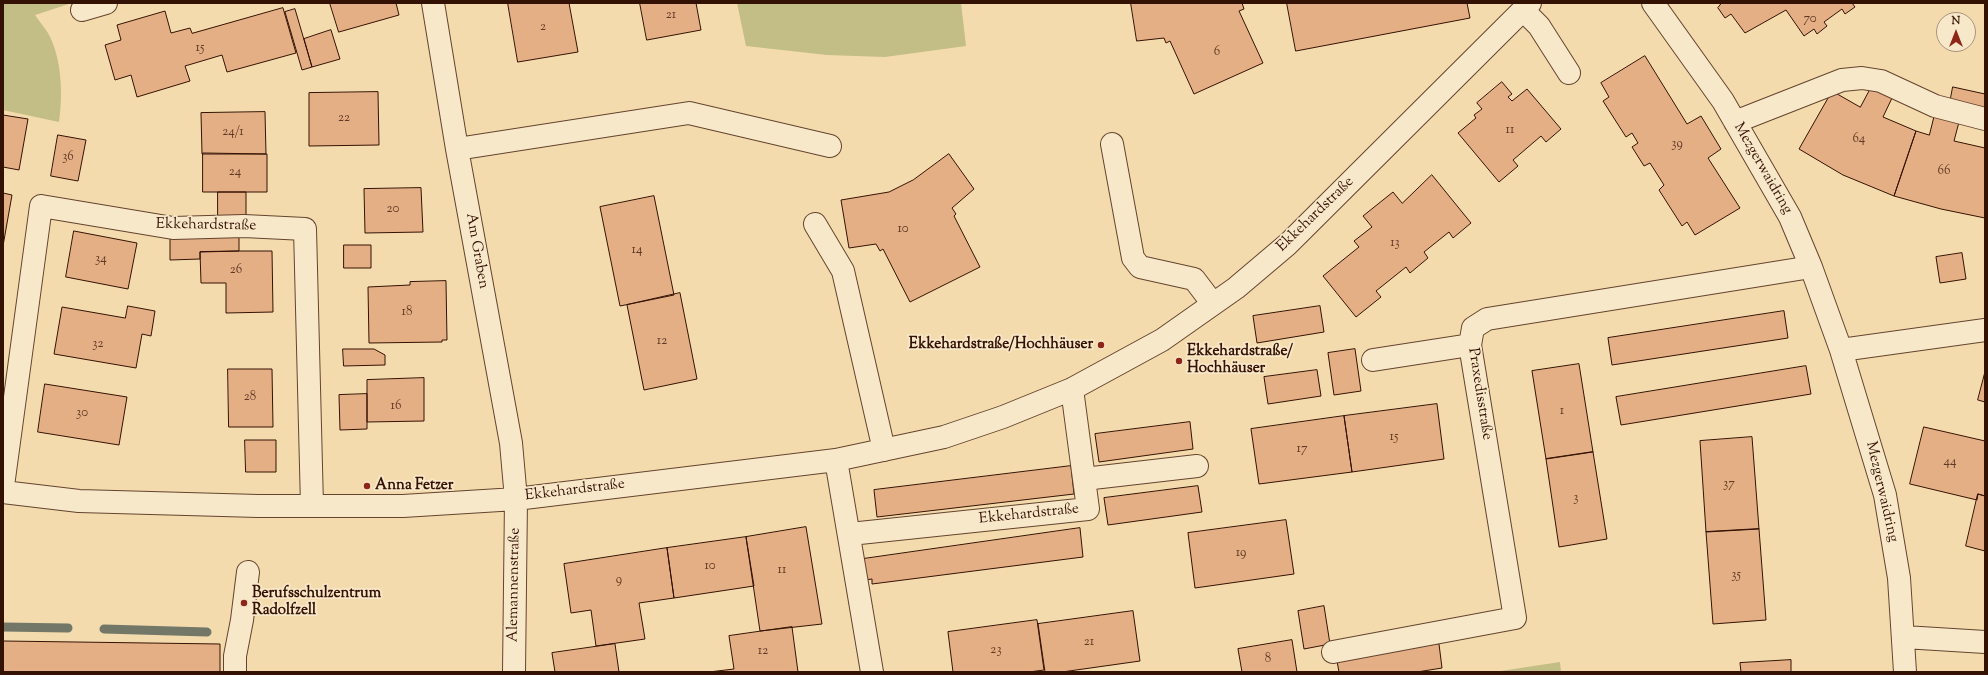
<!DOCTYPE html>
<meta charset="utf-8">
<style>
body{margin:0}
#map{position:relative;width:1988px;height:675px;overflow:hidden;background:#f4dbad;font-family:"Sorts Mill Goudy",serif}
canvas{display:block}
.frame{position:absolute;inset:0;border:4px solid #341203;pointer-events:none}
.north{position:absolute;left:1936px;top:12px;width:40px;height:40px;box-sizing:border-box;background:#f8e8ca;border:1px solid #aa927a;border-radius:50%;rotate:0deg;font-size:11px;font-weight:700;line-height:16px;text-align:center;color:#341203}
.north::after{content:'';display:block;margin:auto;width:14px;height:18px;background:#8f2418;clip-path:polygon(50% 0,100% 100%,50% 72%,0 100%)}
</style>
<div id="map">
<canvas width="1988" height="675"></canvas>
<div class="frame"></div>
<div class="north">N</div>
</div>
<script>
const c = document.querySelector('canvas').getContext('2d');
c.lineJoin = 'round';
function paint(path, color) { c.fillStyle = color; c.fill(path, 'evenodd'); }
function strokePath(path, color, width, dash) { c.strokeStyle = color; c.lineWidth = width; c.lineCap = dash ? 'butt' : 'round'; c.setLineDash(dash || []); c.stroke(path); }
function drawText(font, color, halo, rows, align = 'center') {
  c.font = font + ' "Sorts Mill Goudy",serif'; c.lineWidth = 3.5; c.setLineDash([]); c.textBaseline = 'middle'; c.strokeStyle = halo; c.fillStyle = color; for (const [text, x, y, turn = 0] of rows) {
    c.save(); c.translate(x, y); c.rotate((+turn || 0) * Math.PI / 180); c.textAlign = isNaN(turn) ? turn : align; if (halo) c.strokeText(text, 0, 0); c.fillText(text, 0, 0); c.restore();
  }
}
paint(new Path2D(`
 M 3,3 L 72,3 L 35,15 C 39,21 44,27 48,33 C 62,58 63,95 59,122 L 3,110 Z
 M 737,3 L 961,3 L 966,46 L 885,57 L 827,55 L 746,46 Z
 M 1560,662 L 1561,672 L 1494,672 Z`), '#c2be85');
strokePath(new Path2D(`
 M 3,627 L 68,628
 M 104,629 L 207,632`), '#727768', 9);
const building = new Path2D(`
 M 330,3 L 396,3 L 399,15 L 339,32 Z
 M 508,3 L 569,3 L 578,52 L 518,62 Z
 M 640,3 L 696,3 L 701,30 L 647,40 Z
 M 1131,3 L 1242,3 L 1244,9 L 1239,11 L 1263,63 L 1194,94 L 1170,41 L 1166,43 L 1164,38 L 1137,41 Z
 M 1287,3 L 1467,3 L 1470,18 L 1296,51 Z
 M 1722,3 L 1852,3 L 1855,7 L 1845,14 L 1842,9 L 1824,22 L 1827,26 L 1817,34 L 1814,29 L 1804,36 L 1786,10 L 1745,33 L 1731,14 L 1725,18 L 1718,8 Z
 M 283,8 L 296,53 L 227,72 L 222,55 L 185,66 L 190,81 L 137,97 L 131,75 L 115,80 L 105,45 L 121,40 L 117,25 L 165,11 L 171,33 L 190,28 L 192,33 Z
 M 295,9 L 312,67 L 302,70 L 285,12 Z
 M 331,30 L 340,59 L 312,67 L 304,39 Z
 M 1645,56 L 1687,124 L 1701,116 L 1721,149 L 1708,158 L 1740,208 L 1695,235 L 1687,222 L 1682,226 L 1659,190 L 1664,185 L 1650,163 L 1644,166 L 1632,147 L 1638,143 L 1632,133 L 1626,137 L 1603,101 L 1609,97 L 1601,83 Z
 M 1502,82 L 1512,94 L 1508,97 L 1512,101 L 1527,89 L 1561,129 L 1546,142 L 1541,136 L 1513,160 L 1518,166 L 1499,182 L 1458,133 L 1476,118 L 1474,115 L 1482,109 L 1477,103 Z
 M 1953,87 L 1985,94 L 1985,110 L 1950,103 Z
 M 1871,88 L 1892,98 L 1883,117 L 1916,131 L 1894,196 L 1843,175 L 1799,149 L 1832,91 L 1860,107 Z
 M 378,92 L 379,145 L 309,146 L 309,93 Z
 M 265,112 L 266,154 L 202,154 L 201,113 Z
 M 1935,114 L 1959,122 L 1954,141 L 1985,148 L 1985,218 L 1941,209 L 1894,196 L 1916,131 L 1929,135 Z
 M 3,115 L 28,119 L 19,170 L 3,167 Z
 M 58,135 L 86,140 L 78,181 L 51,176 Z
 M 203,153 L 267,154 L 267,192 L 203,192 Z
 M 949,154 L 974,189 L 952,208 L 956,214 L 954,216 L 980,267 L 910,302 L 883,249 L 880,251 L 876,244 L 849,248 L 841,200 L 889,192 L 913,180 Z
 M 1432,175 L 1471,223 L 1453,238 L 1449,232 L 1424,252 L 1428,258 L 1410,273 L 1406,267 L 1376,291 L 1381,297 L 1356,317 L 1323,276 L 1359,247 L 1354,241 L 1372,227 L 1363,216 L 1393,192 L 1402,203 Z
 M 421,188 L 423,232 L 365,233 L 364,189 Z
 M 218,192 L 246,192 L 246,221 L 218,221 Z
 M 3,193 L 12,195 L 3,246 Z
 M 654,196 L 674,295 L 620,306 L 600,207 Z
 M 74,231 L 137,243 L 128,289 L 66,277 Z
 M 239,235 L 239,251 L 200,252 L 200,259 L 170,260 L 170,236 Z
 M 344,245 L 371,245 L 371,268 L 344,268 Z
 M 239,251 L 272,251 L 273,312 L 226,313 L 226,283 L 201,283 L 200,252 Z
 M 1962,253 L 1966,279 L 1940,283 L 1936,257 Z
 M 446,281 L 447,340 L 442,340 L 442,342 L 369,343 L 368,287 L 410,285 L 410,282 Z
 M 680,293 L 697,379 L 644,390 L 627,305 Z
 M 128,306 L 155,311 L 151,336 L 142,334 L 136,368 L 54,354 L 62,307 L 125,318 Z
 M 1320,306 L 1324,332 L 1257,343 L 1253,316 Z
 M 1784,311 L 1788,338 L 1612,365 L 1608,338 Z
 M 343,349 L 374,349 L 385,355 L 385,365 L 344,366 Z
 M 1355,349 L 1361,391 L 1334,395 L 1328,353 Z
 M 1579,364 L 1593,452 L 1546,459 L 1532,371 Z
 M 1806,366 L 1811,394 L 1621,425 L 1616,397 Z
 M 228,369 L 272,369 L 273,427 L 229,427 Z
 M 1317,370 L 1321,396 L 1268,404 L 1264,377 Z
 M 1985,372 L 1985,402 L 1978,400 Z
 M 424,378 L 424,421 L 367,422 L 367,380 Z
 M 45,384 L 127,397 L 119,445 L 38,432 Z
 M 367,394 L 367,429 L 340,430 L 339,395 Z
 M 1437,404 L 1444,459 L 1352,472 L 1344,416 Z
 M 1344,416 L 1352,472 L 1259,484 L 1251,429 Z
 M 1190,422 L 1193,449 L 1099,462 L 1095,434 Z
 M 1924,427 L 1985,441 L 1985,496 L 1978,494 L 1977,500 L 1910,484 Z
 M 1752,437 L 1759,529 L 1706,532 L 1700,441 Z
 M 245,440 L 276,440 L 276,472 L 246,472 Z
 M 1593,452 L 1607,539 L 1559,547 L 1546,459 Z
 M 1071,466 L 1074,494 L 877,517 L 874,490 Z
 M 1198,486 L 1202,512 L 1108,525 L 1104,498 Z
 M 1978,494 L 1985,496 L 1985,551 L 1966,546 Z
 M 1286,520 L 1294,574 L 1195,588 L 1188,533 Z
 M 806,527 L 822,624 L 760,631 L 746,537 Z
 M 1080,528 L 1083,557 L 872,584 L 872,579 L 865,580 L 863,559 Z
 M 1759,529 L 1766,620 L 1713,624 L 1706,532 Z
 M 746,537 L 754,586 L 674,598 L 667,548 Z
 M 667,548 L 674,598 L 639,603 L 645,639 L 596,646 L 591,610 L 571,613 L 564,564 Z
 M 1324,606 L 1330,644 L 1304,649 L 1298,611 Z
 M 1133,611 L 1140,661 L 1062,672 L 1045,672 L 1038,624 Z
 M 1037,620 L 1044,670 L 1029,672 L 953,672 L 948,632 Z
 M 792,627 L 798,672 L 709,672 L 734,669 L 729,636 Z
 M 1292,640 L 1297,672 L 1242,672 L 1238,649 Z
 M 3,641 L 220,644 L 220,672 L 3,672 Z
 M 615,644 L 619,672 L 555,672 L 552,653 Z
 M 1439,644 L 1442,668 L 1417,672 L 1339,672 L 1337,661 Z
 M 1791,660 L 1791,672 L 1741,672 L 1740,663 Z`);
paint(building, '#e5af86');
strokePath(building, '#341203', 1);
const minor = new Path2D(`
 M 433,3 L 457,149 L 511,443 L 516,499 L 514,672
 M 1653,3 L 1723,101 L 1790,217 L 1811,267 L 1841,350 L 1885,495 L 1899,578 L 1905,672
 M 82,10 L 106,3
 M 1523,10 L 1539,26 L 1569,73
 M 1735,122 L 1842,80 L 1862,78 L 1881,81 L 1935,106 L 1985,119
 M 1112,144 L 1133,258 L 1140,267 L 1194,279 L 1213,304
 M 457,149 L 689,113 L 830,146
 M 815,224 L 843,271 L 884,450
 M 1841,350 L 1985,330
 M 1373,360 L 1470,345
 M 836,460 L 872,672
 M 1084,479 L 1197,466
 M 3,486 L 41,206 L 173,228 L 244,226 L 305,229 L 312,506
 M 3,492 L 79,501 L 258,506 L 403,506 L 516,499 L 836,460 L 944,437 L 1003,417 L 1072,389 L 1162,340 L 1236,288 L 1288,244 L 1530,3
 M 850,534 L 1088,509 L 1072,389
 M 1904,637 L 1985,642
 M 1333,652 L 1515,618 L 1470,345 L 1473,328 L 1487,319 L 1811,267
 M 235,672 L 235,656 L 242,620 L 248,572`);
strokePath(minor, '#64442e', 24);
strokePath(minor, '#f8e8ca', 22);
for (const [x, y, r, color] of [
 [1101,345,4,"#8f2418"],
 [1179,361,4,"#8f2418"],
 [367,486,4,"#8f2418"],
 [244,603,4,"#8f2418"]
]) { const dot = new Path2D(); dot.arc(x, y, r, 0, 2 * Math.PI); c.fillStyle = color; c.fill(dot); strokePath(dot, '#f8e8ca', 1.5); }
drawText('13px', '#603924', null, [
 ["21",671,16],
 ["70",1810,20],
 ["2",543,28],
 ["15",200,49],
 ["6",1217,53],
 ["22",344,119],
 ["11",1510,131],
 ["24/1",233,133],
 ["64",1859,140],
 ["39",1677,145],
 ["36",68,158],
 ["66",1944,172],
 ["24",235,173],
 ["20",393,210],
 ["10",903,230],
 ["13",1395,244],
 ["14",637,251],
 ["34",101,260],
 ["26",236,271],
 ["18",407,313],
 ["12",662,342],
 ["32",98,345],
 ["28",250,398],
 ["16",396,407],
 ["1",1562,412],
 ["30",82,414],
 ["15",1394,438],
 ["17",1302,450],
 ["44",1950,463],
 ["37",1729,485],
 ["3",1576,499],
 ["19",1241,554],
 ["10",710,567],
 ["11",782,571],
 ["35",1736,576],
 ["9",619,581],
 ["21",1089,643],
 ["23",996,651],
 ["12",763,652],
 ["8",1268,660]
]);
drawText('15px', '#341203', '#f8e8ca', [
 ["Mezgerwaidring",1762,169,60],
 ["Ekkehardstraße",1316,215,-44],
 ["Ekkehardstraße",206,226,1],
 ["Am Graben",476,251,80],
 ["Praxedisstraße",1479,394,81],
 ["Ekkehardstraße",575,491,-7],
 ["Mezgerwaidring",1881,492,77],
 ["Ekkehardstraße",1029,515,-6],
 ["Alemannenstraße",515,585,-89]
]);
drawText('bold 15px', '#341203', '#f8e8ca', [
 ["Ekkehardstraße/Hochhäuser",1093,345,"right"],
 ["Ekkehardstraße/",1187,352],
 ["Hochhäuser",1187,369],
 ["Anna Fetzer",375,486],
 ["Berufsschulzentrum",252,594],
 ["Radolfzell",252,611]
], 'left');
</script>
